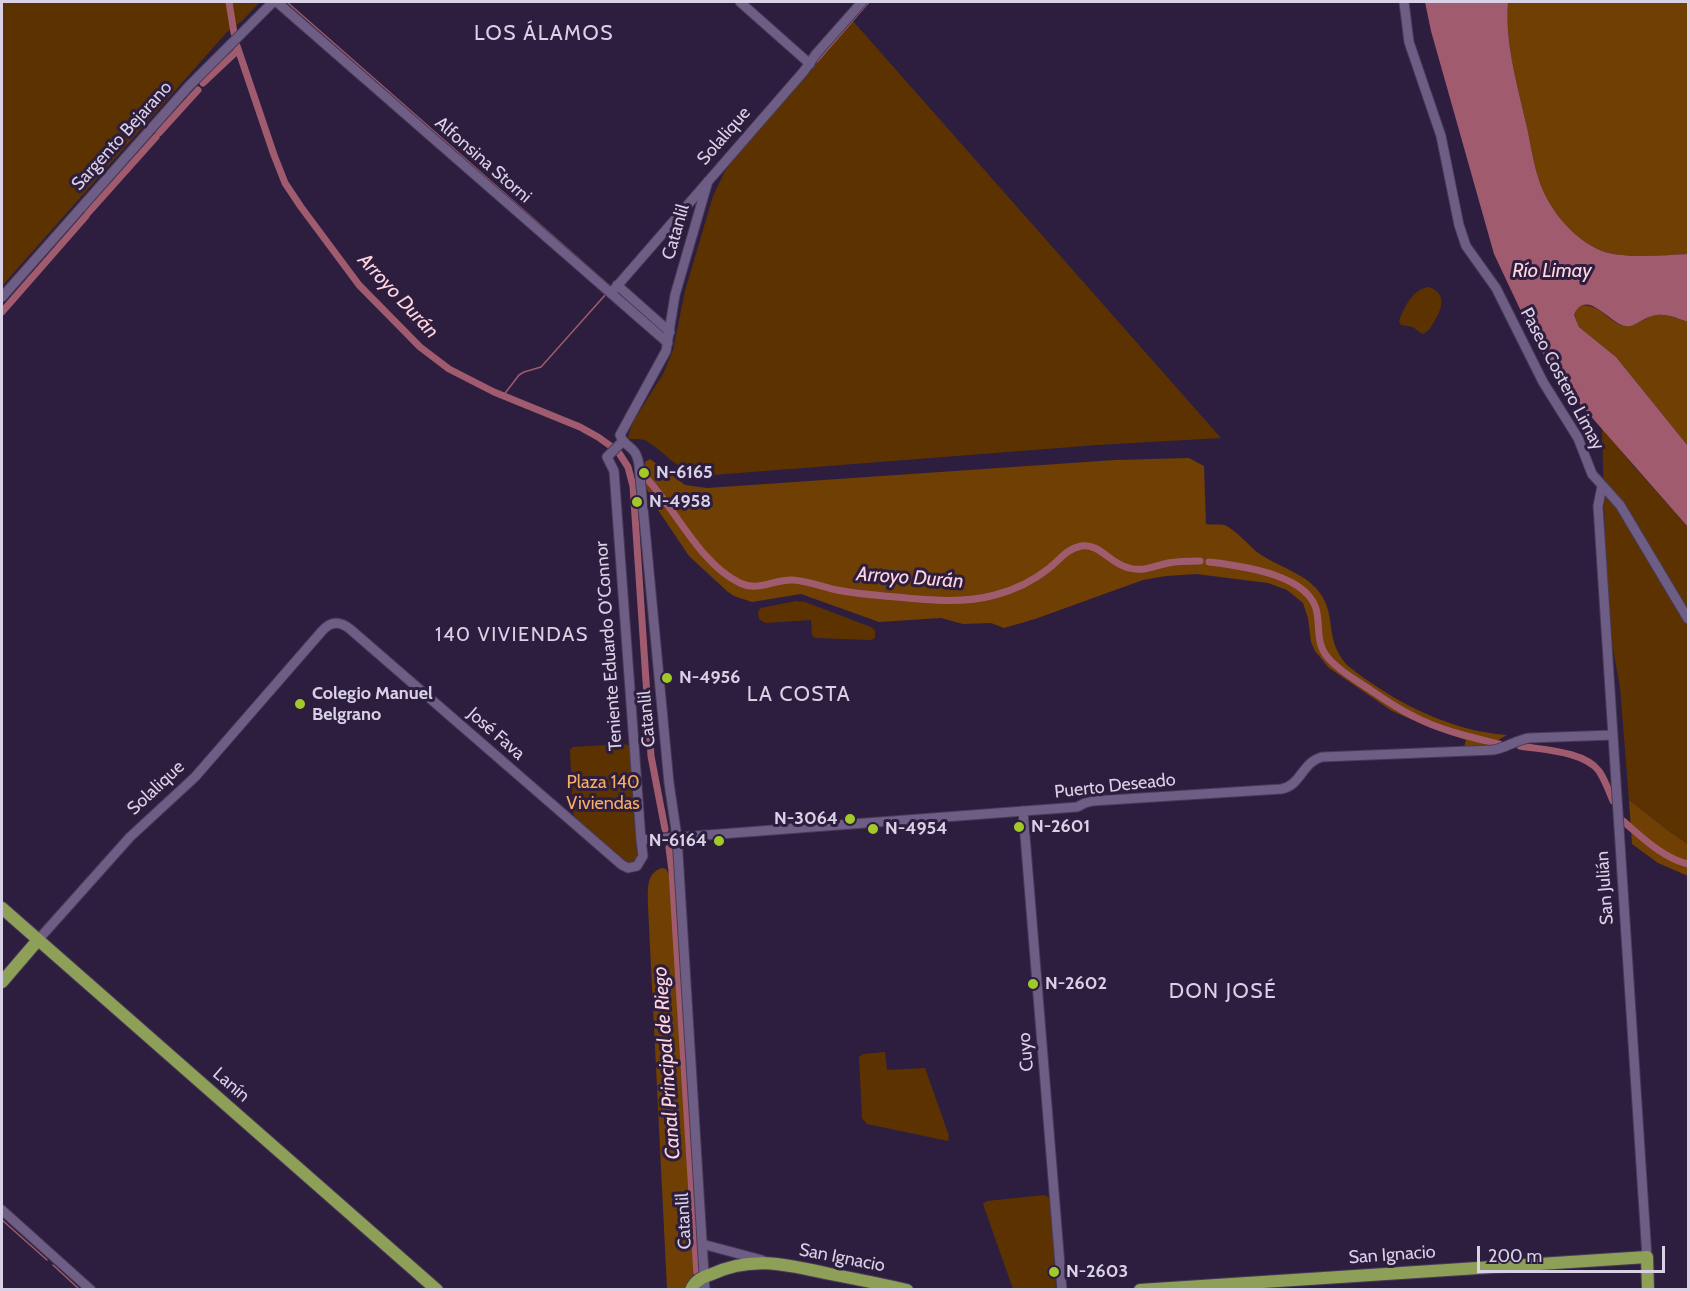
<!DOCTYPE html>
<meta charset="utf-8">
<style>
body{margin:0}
#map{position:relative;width:1690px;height:1291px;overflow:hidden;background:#2d1e3f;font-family:Cabin,sans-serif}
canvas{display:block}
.frame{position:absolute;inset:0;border:3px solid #d9d1e6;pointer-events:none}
.scale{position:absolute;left:1477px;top:1246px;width:188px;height:27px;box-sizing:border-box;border:3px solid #d9d1e6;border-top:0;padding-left:8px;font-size:18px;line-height:21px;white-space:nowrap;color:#d9d1e6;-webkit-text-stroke:4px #2d1e3f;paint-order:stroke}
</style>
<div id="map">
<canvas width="1690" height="1291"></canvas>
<div class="frame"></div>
<div class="scale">200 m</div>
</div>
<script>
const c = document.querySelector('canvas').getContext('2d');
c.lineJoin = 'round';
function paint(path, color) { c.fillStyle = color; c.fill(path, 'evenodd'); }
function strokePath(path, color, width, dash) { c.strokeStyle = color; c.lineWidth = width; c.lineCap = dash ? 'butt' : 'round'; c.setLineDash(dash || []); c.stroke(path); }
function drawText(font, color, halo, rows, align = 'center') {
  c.font = font + ' Cabin,sans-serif'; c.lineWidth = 6; c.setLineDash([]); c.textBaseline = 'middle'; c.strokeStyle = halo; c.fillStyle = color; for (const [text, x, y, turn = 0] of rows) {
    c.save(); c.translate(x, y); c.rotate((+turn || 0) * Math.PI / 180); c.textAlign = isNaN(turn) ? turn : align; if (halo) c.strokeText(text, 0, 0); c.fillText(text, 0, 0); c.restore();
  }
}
paint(new Path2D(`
 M 2,2 L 260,2 L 242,21 L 227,32 L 2,286 Z
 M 852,20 L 1221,438 L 1097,445 L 713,475 C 675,473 674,458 645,440 L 638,439 L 628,439 L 629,433 L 633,422 L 663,374 L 673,350 L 685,291 L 713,196 L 725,171 L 735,157 Z
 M 1429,287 C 1446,293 1443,307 1435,320 C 1431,327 1429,332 1422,334 L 1413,327 L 1401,325 L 1399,321 C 1405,307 1412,289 1429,287 Z
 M 1602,428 L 1632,464 L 1688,527 L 1688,844 L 1670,832 L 1629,800 L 1620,687 L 1607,616 Z
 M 796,601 L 805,602 L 871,627 L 875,630 L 875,638 L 871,640 L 816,638 L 812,636 L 811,620 L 765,623 L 759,619 L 758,612 L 761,608 Z
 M 624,744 L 630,746 L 639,852 L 637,859 L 630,863 L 625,862 L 575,818 L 573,812 L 570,753 L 570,750 L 573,747 Z
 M 885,1052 L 887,1070 L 925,1068 L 949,1136 L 948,1141 L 867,1124 L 862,1118 L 859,1057 L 863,1054 Z
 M 1044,1195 L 1049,1197 L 1051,1201 L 1056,1288 L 1056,1289 L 1013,1289 L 983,1204 L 987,1201 Z`), '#5c3300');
paint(new Path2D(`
 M 1508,2 L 1688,2 L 1688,254 C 1666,255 1622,259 1602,251 C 1572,239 1547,207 1538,177 C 1532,158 1530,138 1525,119 C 1516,79 1505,42 1508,2 Z
 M 1581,305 C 1602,305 1607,321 1624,326 C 1633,328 1643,319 1651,316 C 1663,312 1677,318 1688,322 L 1688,446 L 1616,357 L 1579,327 L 1574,315 L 1577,309 Z
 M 1189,458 L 1204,466 L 1206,524 C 1211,525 1219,524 1224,525 C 1232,527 1250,546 1257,552 C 1277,567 1308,573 1322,596 C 1336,619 1325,641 1347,665 C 1392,701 1449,731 1507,735 C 1493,744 1481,747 1464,747 L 1466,740 L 1424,725 L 1392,711 L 1329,668 L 1315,651 L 1311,642 L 1308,618 L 1303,603 L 1287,590 L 1268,583 L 1196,574 L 1166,576 L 1143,580 L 1035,619 L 1004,628 L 991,623 L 963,624 L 941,618 L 879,622 L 801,594 L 752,602 L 734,596 L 728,592 L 689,556 L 654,504 L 646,487 L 645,462 L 650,459 L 685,485 L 707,488 L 1115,460 Z
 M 1629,800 L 1670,832 L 1688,844 L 1688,876 L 1658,863 L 1632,844 Z
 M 662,868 L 666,869 L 670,876 L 695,1270 L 686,1289 L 667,1289 L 648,906 C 648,892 645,873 662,868 Z`), '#6f3f03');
paint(new Path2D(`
 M 1425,2 L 1508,2 C 1505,42 1516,79 1525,119 C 1530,138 1532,158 1538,177 C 1547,207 1572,239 1602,251 C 1622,259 1666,255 1688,254 L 1688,322 C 1677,318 1664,312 1652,316 C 1643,318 1634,328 1625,326 C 1610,324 1586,287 1574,315 L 1579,327 L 1616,357 L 1688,446 L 1688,527 L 1573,396 L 1560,379 L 1536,343 L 1494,254 L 1431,31 Z`), '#a15b6e');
strokePath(new Path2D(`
 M 287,2 L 610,286
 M 817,62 L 869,2
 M 503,396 L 519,375 L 524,372 L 541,367 L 606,294
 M 2,1220 L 47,1260
 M 53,1265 L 79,1289`), '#a15b6e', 1.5);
strokePath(new Path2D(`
 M 229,2 L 234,33
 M 237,46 L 274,155 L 285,183 L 301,207 L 359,285 L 420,347 L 449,369 L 494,392 L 580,427 L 598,437 L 612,447
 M 203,83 L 238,50
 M 159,133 L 198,90
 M 88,213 L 156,137
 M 2,312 L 86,216
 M 619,453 L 628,467 L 633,486 L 651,756 L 665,829
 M 647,479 C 676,510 701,565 740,583 C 759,592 774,579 793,580 C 808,581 823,587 837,590 C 857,594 876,595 896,597 C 930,600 962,604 995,595 C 1014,590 1033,581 1048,569 C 1059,561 1066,549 1081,546 C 1100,543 1110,564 1129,568 C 1143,572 1155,566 1168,563 C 1179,561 1189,561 1200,561
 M 1209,562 C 1240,566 1311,574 1317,613 C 1320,631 1316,646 1330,660 C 1340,671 1354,679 1366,687 C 1381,697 1396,708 1413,716 C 1439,730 1470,737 1499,744
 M 1520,746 C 1543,750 1584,751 1599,771 C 1605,780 1609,791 1613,801
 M 1623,821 C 1643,838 1663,858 1688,864
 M 669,848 L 672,871 L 697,1275`), '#a15b6e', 7);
const minor = new Path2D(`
 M 277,2 L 668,343
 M 740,2 L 810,64
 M 1404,2 L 1409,42 L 1441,136 L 1459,225 L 1466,246 L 1496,288 L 1543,382 L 1578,438 L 1592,474 L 1620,505 L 1688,619
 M 617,285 L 670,332
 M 611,293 L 804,71 L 816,54 L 862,2
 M 2,297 L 189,86 L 273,2
 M 1602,486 L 1598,506 L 1647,1257
 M 1023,811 L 1062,1290
 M 641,840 L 1077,807 L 1085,803 L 1093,801 L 1281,789 C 1301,786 1302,762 1322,757 L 1493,750 C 1506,748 1516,740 1529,738 L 1613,735
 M 38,940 L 130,837 L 195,777 L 322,631 C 331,621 340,621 350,629 L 622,865 L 628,868 L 637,866 L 643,856 L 641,840 L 614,471 L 607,457 L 623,441
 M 2,1210 L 91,1290
 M 702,1244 L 762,1260
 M 705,1290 L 677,837 L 669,783 L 639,465 C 636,444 625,449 620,435 L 666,351 L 675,295 L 708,181`);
const major = new Path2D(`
 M 2,908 L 437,1290
 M 2,982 L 38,940
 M 691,1290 C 695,1280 703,1277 712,1274 C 753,1255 788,1265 830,1274 C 856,1279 882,1284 907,1290
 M 1140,1290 L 1647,1257 L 1648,1290`);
strokePath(minor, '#483b57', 11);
strokePath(major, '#483b57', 14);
strokePath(minor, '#6e5e85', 9);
strokePath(major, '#8e9f58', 12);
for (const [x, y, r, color] of [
 [644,473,6,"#a1c929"],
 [637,502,6,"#a1c929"],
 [667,678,6,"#a1c929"],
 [300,704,6,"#a1c929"],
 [850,819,6,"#a1c929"],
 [1019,827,6,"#a1c929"],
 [873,829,6,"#a1c929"],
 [719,841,6,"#a1c929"],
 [1033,984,6,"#a1c929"],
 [1054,1272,6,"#a1c929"]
]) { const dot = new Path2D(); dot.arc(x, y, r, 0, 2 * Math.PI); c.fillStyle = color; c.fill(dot); strokePath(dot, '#2d1e3f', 2); }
drawText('18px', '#d9d1e6', '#2d1e3f', [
 ["Sargento Bejarano",122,136,-48],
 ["Solalique",724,136,-49],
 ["Alfonsina Storni",483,160,41],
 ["Catanlil",676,232,-74],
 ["Paseo Costero Limay",1562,379,62],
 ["Teniente Eduardo O'Connor",609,646,-94],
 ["Catanlil",647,719,-95],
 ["José Fava",496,734,41],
 ["Puerto Deseado",1115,786,-6],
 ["Solalique",156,788,-43],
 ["San Julián",1605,888,-94],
 ["Cuyo",1026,1052,-95],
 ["Lanín",231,1085,41],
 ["Catanlil",684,1221,-93],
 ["San Ignacio",1392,1255,-4],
 ["San Ignacio",842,1258,11]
]);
drawText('bold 18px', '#d9d1e6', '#2d1e3f', [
 ["N-6165",656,473],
 ["N-4958",649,502],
 ["N-4956",679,678],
 ["Colegio Manuel",312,694],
 ["Belgrano",312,715],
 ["N-3064",838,819,"right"],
 ["N-2601",1031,827],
 ["N-4954",885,829],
 ["N-6164",707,841,"right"],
 ["N-2602",1045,984],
 ["N-2603",1066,1272]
], 'left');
drawText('18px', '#f7ad66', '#2d1e3f', [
 ["Plaza 140",603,783],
 ["Viviendas",603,804]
]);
drawText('italic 20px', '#ffd4dd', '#2d1e3f', [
 ["Río Limay",1552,271],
 ["Arroyo Durán",398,296,47],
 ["Arroyo Durán",910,578,4],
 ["Canal Principal de Riego",667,1063,-94]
]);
c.letterSpacing = '1.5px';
drawText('20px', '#d9d1e6', '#2d1e3f', [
 ["140 VIVIENDAS",512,635]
]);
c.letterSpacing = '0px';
c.letterSpacing = '1.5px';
drawText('21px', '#d9d1e6', '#2d1e3f', [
 ["LOS ÁLAMOS",544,34],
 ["LA COSTA",799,695],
 ["DON JOSÉ",1223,992]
]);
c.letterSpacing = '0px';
</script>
